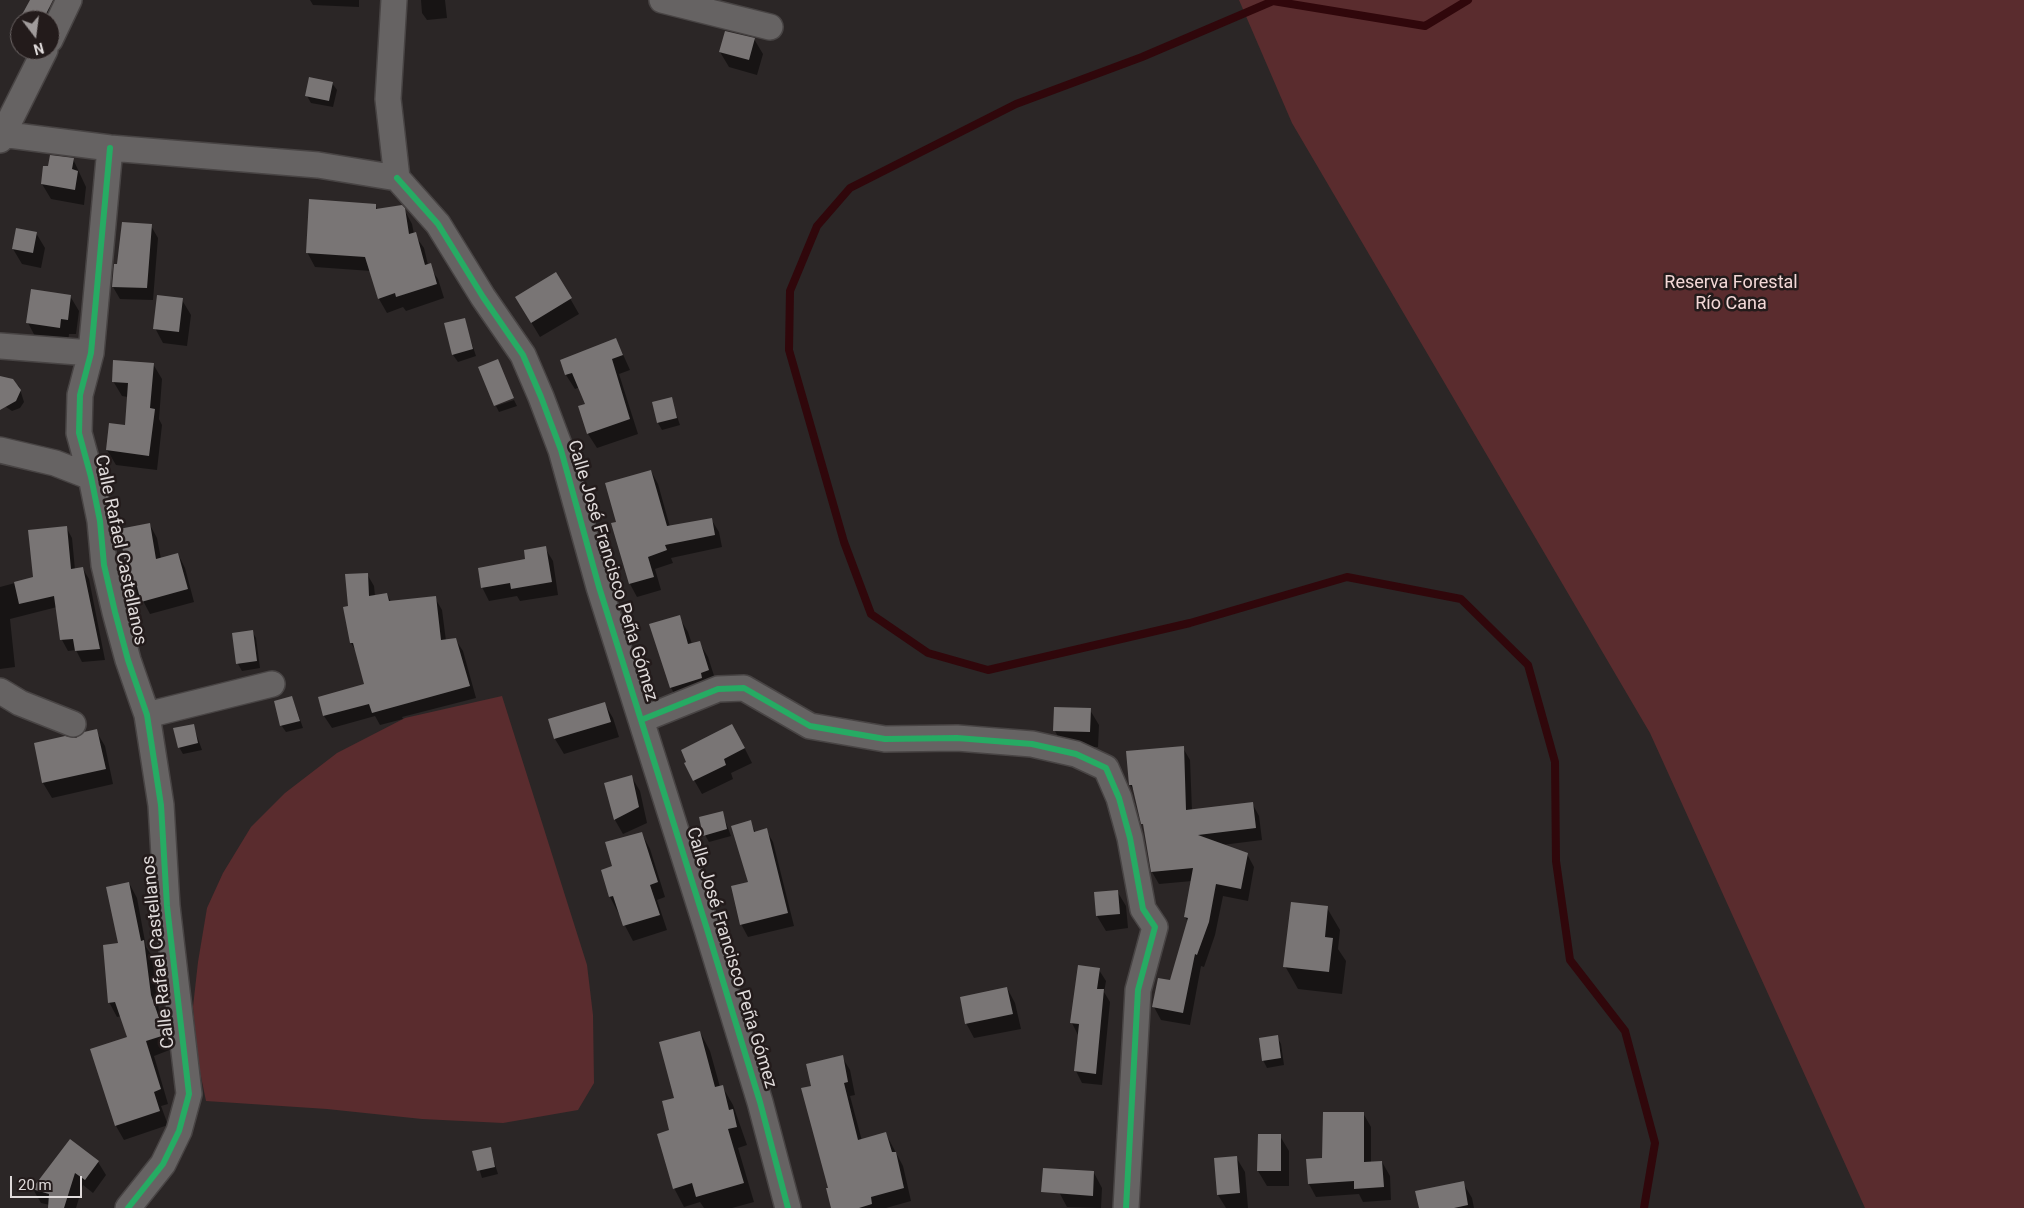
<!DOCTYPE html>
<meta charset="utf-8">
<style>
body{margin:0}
#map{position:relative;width:2024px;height:1208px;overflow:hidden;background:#2b2626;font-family:Roboto,sans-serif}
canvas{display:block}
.north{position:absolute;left:10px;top:10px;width:50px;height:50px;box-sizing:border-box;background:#231b1b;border:1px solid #6e6767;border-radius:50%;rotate:165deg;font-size:14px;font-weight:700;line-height:20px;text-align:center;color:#dfdada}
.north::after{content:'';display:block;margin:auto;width:18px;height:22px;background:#a09b9b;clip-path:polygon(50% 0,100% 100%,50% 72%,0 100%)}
.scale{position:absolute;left:10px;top:1176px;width:72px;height:22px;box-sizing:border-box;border:2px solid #dfdada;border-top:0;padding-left:6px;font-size:15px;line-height:18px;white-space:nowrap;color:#dfdada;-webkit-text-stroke:4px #231b1b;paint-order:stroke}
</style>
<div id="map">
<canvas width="2024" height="1208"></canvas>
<div class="north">N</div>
<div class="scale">20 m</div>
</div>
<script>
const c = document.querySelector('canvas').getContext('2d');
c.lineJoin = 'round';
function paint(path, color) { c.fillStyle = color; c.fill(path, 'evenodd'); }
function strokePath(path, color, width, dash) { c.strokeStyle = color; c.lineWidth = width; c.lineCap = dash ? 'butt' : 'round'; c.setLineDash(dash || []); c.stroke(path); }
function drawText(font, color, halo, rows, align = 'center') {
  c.font = font + ' Roboto,sans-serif'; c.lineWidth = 5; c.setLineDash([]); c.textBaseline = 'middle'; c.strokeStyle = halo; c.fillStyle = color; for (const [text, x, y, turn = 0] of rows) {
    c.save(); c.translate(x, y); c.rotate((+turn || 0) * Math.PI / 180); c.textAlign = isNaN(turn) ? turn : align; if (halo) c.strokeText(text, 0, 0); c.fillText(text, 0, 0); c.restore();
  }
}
paint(new Path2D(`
 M 1239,0 L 2024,0 L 2024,1208 L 1865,1208 L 1650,733 L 1292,123 Z
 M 502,696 L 587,965 L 593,1015 L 594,1083 L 578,1110 L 503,1123 L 422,1119 L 327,1109 L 206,1101 L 198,1062 L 193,1007 L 198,962 L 207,908 L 223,873 L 251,827 L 285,793 L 337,753 L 405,718 Z`), '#5a2c2e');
paint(new Path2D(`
 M 31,0 L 49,7 L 58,22 L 50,20 L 21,20 Z
 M 310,0 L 359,0 L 359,7 L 313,5 Z
 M 421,0 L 445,0 L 447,18 L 427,20 L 422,13 Z
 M 754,39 L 763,54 L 757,75 L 729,67 L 720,52 Z
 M 332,83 L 337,90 L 333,107 L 311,103 L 307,96 Z
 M 73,159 L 86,187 L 84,205 L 51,199 L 42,184 L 45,167 Z
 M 375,205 L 378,210 L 404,209 L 412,224 L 414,234 L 424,248 L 428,265 L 438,279 L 444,298 L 406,311 L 403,307 L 387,313 L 379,299 L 371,271 L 315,267 L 307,252 Z
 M 151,226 L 158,238 L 153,300 L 120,299 L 113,287 L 118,266 Z
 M 36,233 L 45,248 L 41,268 L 22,264 L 13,249 Z
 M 556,274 L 579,314 L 540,337 L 516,297 Z
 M 70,296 L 79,311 L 76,334 L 69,334 L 68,342 L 36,338 L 28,323 Z
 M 182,300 L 191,315 L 187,346 L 163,343 L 155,328 Z
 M 464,320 L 476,356 L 458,362 L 453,355 Z
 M 616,339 L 630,370 L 619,374 L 638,434 L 597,448 L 588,434 L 579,407 L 587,405 L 580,387 L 575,389 L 566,375 Z
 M 153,364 L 162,379 L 159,419 L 162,425 L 157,470 L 116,465 L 107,450 L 110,424 L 126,426 L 128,397 L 122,396 L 113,381 Z
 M 9,379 L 19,386 L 24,402 L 20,408 L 12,411 L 0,403 L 0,382 Z
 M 671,399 L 680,425 L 662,430 L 658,423 Z
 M 514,400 L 517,406 L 499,412 L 496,406 Z
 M 651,471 L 658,484 L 670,527 L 711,519 L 719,532 L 722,547 L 671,558 L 673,563 L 655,569 L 661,590 L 637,597 L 630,584 L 613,524 L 618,523 Z
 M 150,525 L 157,538 L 161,559 L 178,554 L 185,568 L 194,602 L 150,614 L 141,597 L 138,598 L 130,585 L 121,530 Z
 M 66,527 L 72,538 L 75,570 L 83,569 L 89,579 L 105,660 L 82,662 L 76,650 L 68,651 L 62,640 L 57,607 L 10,619 L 15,667 L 0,669 L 0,587 L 34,578 Z
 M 545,548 L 553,561 L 558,595 L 520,601 L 517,596 L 489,601 L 482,587 Z
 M 367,574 L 374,586 L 375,596 L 387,594 L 391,602 L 435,598 L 442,610 L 446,641 L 455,639 L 463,651 L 476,698 L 402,717 L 403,719 L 380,725 L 375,716 L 332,728 L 324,716 L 319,698 L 365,685 L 357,653 L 351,643 L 349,607 Z
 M 679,617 L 688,632 L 692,644 L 699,642 L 708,657 L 717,685 L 680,703 L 671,688 L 650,625 Z
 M 252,631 L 256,638 L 260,668 L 242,671 L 238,664 Z
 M 292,697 L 303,728 L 286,732 L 281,725 Z
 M 604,703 L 613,718 L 619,737 L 564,754 L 555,739 L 549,720 Z
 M 1055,709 L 1090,710 L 1099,725 L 1098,747 L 1063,746 L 1055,731 Z
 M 193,725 L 202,750 L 183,754 L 179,747 Z
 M 96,731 L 105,746 L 113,784 L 52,798 L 43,783 L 35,744 L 76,739 Z
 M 740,739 L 752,763 L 731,773 L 733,779 L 702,794 L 685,764 Z
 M 1183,748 L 1190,760 L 1192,811 L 1252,803 L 1259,816 L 1262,840 L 1222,845 L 1247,854 L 1254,867 L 1248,901 L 1223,896 L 1215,935 L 1204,967 L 1201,966 L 1190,1025 L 1161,1020 L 1154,1007 L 1170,982 L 1188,922 L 1185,917 L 1192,881 L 1159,884 L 1152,872 L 1146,829 L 1135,792 L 1130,785 Z
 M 631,776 L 640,791 L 647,823 L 623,834 L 615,820 L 605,783 Z
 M 722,812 L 731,836 L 709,842 L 705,835 Z
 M 750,822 L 756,833 L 766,830 L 773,842 L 794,926 L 748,937 L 741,924 L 749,883 Z
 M 642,834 L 650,849 L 665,897 L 657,900 L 667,930 L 633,941 L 610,897 L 602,871 L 613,867 Z
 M 129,883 L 137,898 L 146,947 L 152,956 L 159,1011 L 172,1049 L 154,1056 L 168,1104 L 161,1106 L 168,1125 L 124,1140 L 116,1126 L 128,1038 L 121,1016 L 117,1017 L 109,1002 Z
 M 1117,891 L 1126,906 L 1128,928 L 1106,931 L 1097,916 Z
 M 1327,908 L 1340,930 L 1338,949 L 1346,961 L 1342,994 L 1298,989 L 1285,966 Z
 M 1099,970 L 1106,981 L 1104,992 L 1110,1002 L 1102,1085 L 1082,1083 L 1076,1071 L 1078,1035 L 1072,1023 Z
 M 1007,988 L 1015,1003 L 1021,1029 L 974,1038 L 966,1023 Z
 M 700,1032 L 710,1051 L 720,1087 L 722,1086 L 733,1105 L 747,1145 L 738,1148 L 754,1202 L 732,1208 L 704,1208 L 700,1202 L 684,1207 L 674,1188 L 671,1131 L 675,1099 Z
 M 1277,1037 L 1281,1044 L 1284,1065 L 1267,1068 L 1263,1060 Z
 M 842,1057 L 850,1070 L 855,1095 L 850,1096 L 862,1141 L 886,1134 L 903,1166 L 911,1201 L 886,1208 L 832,1208 L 812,1087 Z
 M 1363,1113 L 1371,1127 L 1371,1163 L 1382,1162 L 1390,1176 L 1391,1200 L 1363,1202 L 1359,1194 L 1316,1197 L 1309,1184 L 1307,1160 L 1324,1159 Z
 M 1280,1136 L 1289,1151 L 1289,1186 L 1267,1186 L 1258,1171 Z
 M 490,1149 L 498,1174 L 482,1178 L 474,1152 Z
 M 1236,1157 L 1245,1172 L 1248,1208 L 1226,1208 L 1218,1195 L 1215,1159 Z
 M 98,1162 L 106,1175 L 93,1193 L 83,1185 L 76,1208 L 50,1208 L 50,1205 L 41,1203 L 33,1189 Z
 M 1094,1173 L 1102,1188 L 1101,1208 L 1067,1207 L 1059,1192 Z
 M 1463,1183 L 1472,1198 L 1474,1208 L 1419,1208 L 1417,1192 Z`), '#0007');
strokePath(new Path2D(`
 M 1468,0 L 1425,26 L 1273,1 L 1142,57 L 1016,104 L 850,188 L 817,226 L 790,291 L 789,350 L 844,542 L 871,614 L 928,653 L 988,670 L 1190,623 L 1347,577 L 1461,599 L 1528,665 L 1555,762 L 1556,861 L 1570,960 L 1625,1031 L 1655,1143 L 1644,1208`), '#30070b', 8);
paint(new Path2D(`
 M 30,0 L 53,0 L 43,20 L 19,20 Z
 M 725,31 L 755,38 L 749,60 L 719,52 Z
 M 309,77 L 333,82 L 329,101 L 305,96 Z
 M 50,155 L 74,158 L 72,169 L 78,171 L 75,190 L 41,184 L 43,166 L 48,166 Z
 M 309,199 L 376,204 L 376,209 L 402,205 L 405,208 L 409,234 L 416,232 L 425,265 L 431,263 L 437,284 L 396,297 L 395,293 L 378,299 L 365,257 L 306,253 Z
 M 122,222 L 152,224 L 147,288 L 112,287 L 114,264 L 117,264 Z
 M 16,228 L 37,232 L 33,253 L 12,249 Z
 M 556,272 L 572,298 L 531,323 L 515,297 Z
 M 31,289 L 71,295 L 68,320 L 61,319 L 60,328 L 26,323 Z
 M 157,295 L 183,298 L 179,332 L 153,329 Z
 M 465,318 L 473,349 L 452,355 L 444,323 Z
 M 616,338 L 623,355 L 612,359 L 630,419 L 587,434 L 578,406 L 585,404 L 572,373 L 565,375 L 560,360 Z
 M 498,359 L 514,398 L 494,406 L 478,367 Z
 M 113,360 L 154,363 L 150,408 L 155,409 L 149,456 L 106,450 L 109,423 L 125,425 L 128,383 L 112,382 Z
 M 0,376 L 13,379 L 21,390 L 16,401 L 0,410 Z
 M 672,397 L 677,418 L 657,423 L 652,402 Z
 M 651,470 L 667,526 L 712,518 L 715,535 L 665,545 L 667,550 L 648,557 L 654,577 L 629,584 L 611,523 L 616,522 L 605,483 Z
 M 150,523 L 156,559 L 178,553 L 188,589 L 141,602 L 136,583 L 129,585 L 119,529 Z
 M 67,526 L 71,569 L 83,567 L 100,649 L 75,651 L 73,639 L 60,640 L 54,596 L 19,604 L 14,582 L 33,577 L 28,530 Z
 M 546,546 L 552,582 L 511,589 L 510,583 L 481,588 L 478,568 L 525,559 L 524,550 Z
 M 368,573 L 369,596 L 387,593 L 389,601 L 436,596 L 441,640 L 456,638 L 470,686 L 372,713 L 369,704 L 323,716 L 318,697 L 364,684 L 353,643 L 350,643 L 343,607 L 348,606 L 345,574 Z
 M 680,615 L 688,644 L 700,641 L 709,670 L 701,673 L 702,678 L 670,688 L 649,624 Z
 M 253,630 L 257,661 L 236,664 L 232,633 Z
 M 292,696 L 300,721 L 280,726 L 274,701 Z
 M 605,702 L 611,722 L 554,739 L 548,719 Z
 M 1054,707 L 1091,708 L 1090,732 L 1053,731 Z
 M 194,724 L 198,743 L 178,748 L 173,728 Z
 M 732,724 L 745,748 L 724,759 L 726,765 L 693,781 L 684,763 L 686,762 L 681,750 Z
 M 97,729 L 106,769 L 42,783 L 34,743 L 65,736 L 76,738 L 84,732 Z
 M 1184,746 L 1186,810 L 1253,802 L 1256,828 L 1198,835 L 1248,853 L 1241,889 L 1216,884 L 1209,922 L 1197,955 L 1195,954 L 1183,1013 L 1152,1007 L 1158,978 L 1170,980 L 1188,918 L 1184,917 L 1193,868 L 1151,872 L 1143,824 L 1141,824 L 1132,785 L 1129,785 L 1126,751 Z
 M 632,775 L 639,807 L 614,820 L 604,783 Z
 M 723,811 L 727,829 L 703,836 L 699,817 Z
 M 751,820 L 754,832 L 767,828 L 788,913 L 740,925 L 731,886 L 748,882 L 731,826 Z
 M 642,832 L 658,882 L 650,885 L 660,915 L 623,926 L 613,896 L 609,897 L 601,870 L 612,866 L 605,842 Z
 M 129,882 L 141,941 L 144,940 L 151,995 L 165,1035 L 146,1041 L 161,1089 L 154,1092 L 160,1111 L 115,1126 L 90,1049 L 127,1037 L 115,1002 L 108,1003 L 103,945 L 118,943 L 106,887 Z
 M 1118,890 L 1120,914 L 1096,916 L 1094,892 Z
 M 1291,902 L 1328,906 L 1325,937 L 1333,938 L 1329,972 L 1283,967 Z
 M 1078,965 L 1100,968 L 1097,989 L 1104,989 L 1096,1074 L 1074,1071 L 1079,1024 L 1070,1023 Z
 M 1007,987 L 1013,1014 L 965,1024 L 960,997 Z
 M 700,1031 L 715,1087 L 723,1085 L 729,1110 L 733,1109 L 737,1127 L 728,1129 L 744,1183 L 696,1197 L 692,1183 L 673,1189 L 657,1134 L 669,1130 L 662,1101 L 674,1098 L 659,1042 Z
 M 1278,1035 L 1281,1058 L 1262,1061 L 1259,1038 Z
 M 843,1055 L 848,1082 L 844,1083 L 858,1140 L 886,1132 L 892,1152 L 896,1152 L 904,1188 L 871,1197 L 872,1204 L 859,1208 L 831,1208 L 826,1188 L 828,1188 L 801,1088 L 811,1086 L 806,1064 Z
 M 1323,1112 L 1364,1112 L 1364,1162 L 1382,1161 L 1384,1187 L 1354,1189 L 1354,1181 L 1308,1184 L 1306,1159 L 1322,1158 Z
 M 1258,1134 L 1281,1134 L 1281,1171 L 1257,1171 Z
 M 70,1139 L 99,1161 L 85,1180 L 75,1173 L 64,1208 L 48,1208 L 49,1194 L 32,1189 Z
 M 491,1147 L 495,1167 L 477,1171 L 472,1151 Z
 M 1237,1156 L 1240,1193 L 1217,1195 L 1214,1158 Z
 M 1043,1168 L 1094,1171 L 1093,1196 L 1041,1192 Z
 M 1464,1181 L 1468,1205 L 1454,1208 L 1419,1208 L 1415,1191 Z`), '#797575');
const street = new Path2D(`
 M 394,0 L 388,99 L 397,178
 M 662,0 L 770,27
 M 50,40 L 69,0
 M 0,134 L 110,148 L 318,165 L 397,178
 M 0,140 L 45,50
 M 110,148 L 91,353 L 80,395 L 79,433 L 91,477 L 100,521 L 104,565 L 115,612 L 128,660 L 147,715 L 161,805 L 167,906 L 189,1094 L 179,1131 L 163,1164 L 128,1208
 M 397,178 L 438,224 L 483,297 L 523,355 L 541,397 L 561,450 L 599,587 L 707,929 L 760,1102 L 788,1208
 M 0,346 L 91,353
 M 0,450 L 55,463 L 91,477
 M 0,691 L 20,703 L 73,724
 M 147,715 L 272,684
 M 641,720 L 718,689 L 744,688 L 810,726 L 885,739 L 957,738 L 1032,744 L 1076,754 L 1106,768 L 1119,798 L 1130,838 L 1143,909 L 1155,927 L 1138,990 L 1126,1208`);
strokePath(street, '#484444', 28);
strokePath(street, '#666363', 25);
strokePath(new Path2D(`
 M 110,148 L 91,353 L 80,395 L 79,433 L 91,477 L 100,521 L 104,565 L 115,612 L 128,660 L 147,715 L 161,805 L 167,906 L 189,1094 L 179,1131 L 163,1164 L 128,1208
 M 397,178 L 438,224 L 483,297 L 523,355 L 541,397 L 561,450 L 599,587 L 707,929 L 760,1102 L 788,1208
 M 641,720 L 718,689 L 744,688 L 810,726 L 885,739 L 957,738 L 1032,744 L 1076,754 L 1106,768 L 1119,798 L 1130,838 L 1143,909 L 1155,927 L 1138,990 L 1126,1208`), '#26ab63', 6);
drawText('18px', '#f3d8d7', '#231b1b', [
 ["Reserva Forestal",1731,283],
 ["Río Cana",1731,304]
]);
drawText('18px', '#dfdada', '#231b1b', [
 ["Calle Rafael Castellanos",120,550,78],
 ["Calle José Francisco Peña Gómez",612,571,73],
 ["Calle Rafael Castellanos",159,952,-96],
 ["Calle José Francisco Peña Gómez",731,958,73]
]);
</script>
